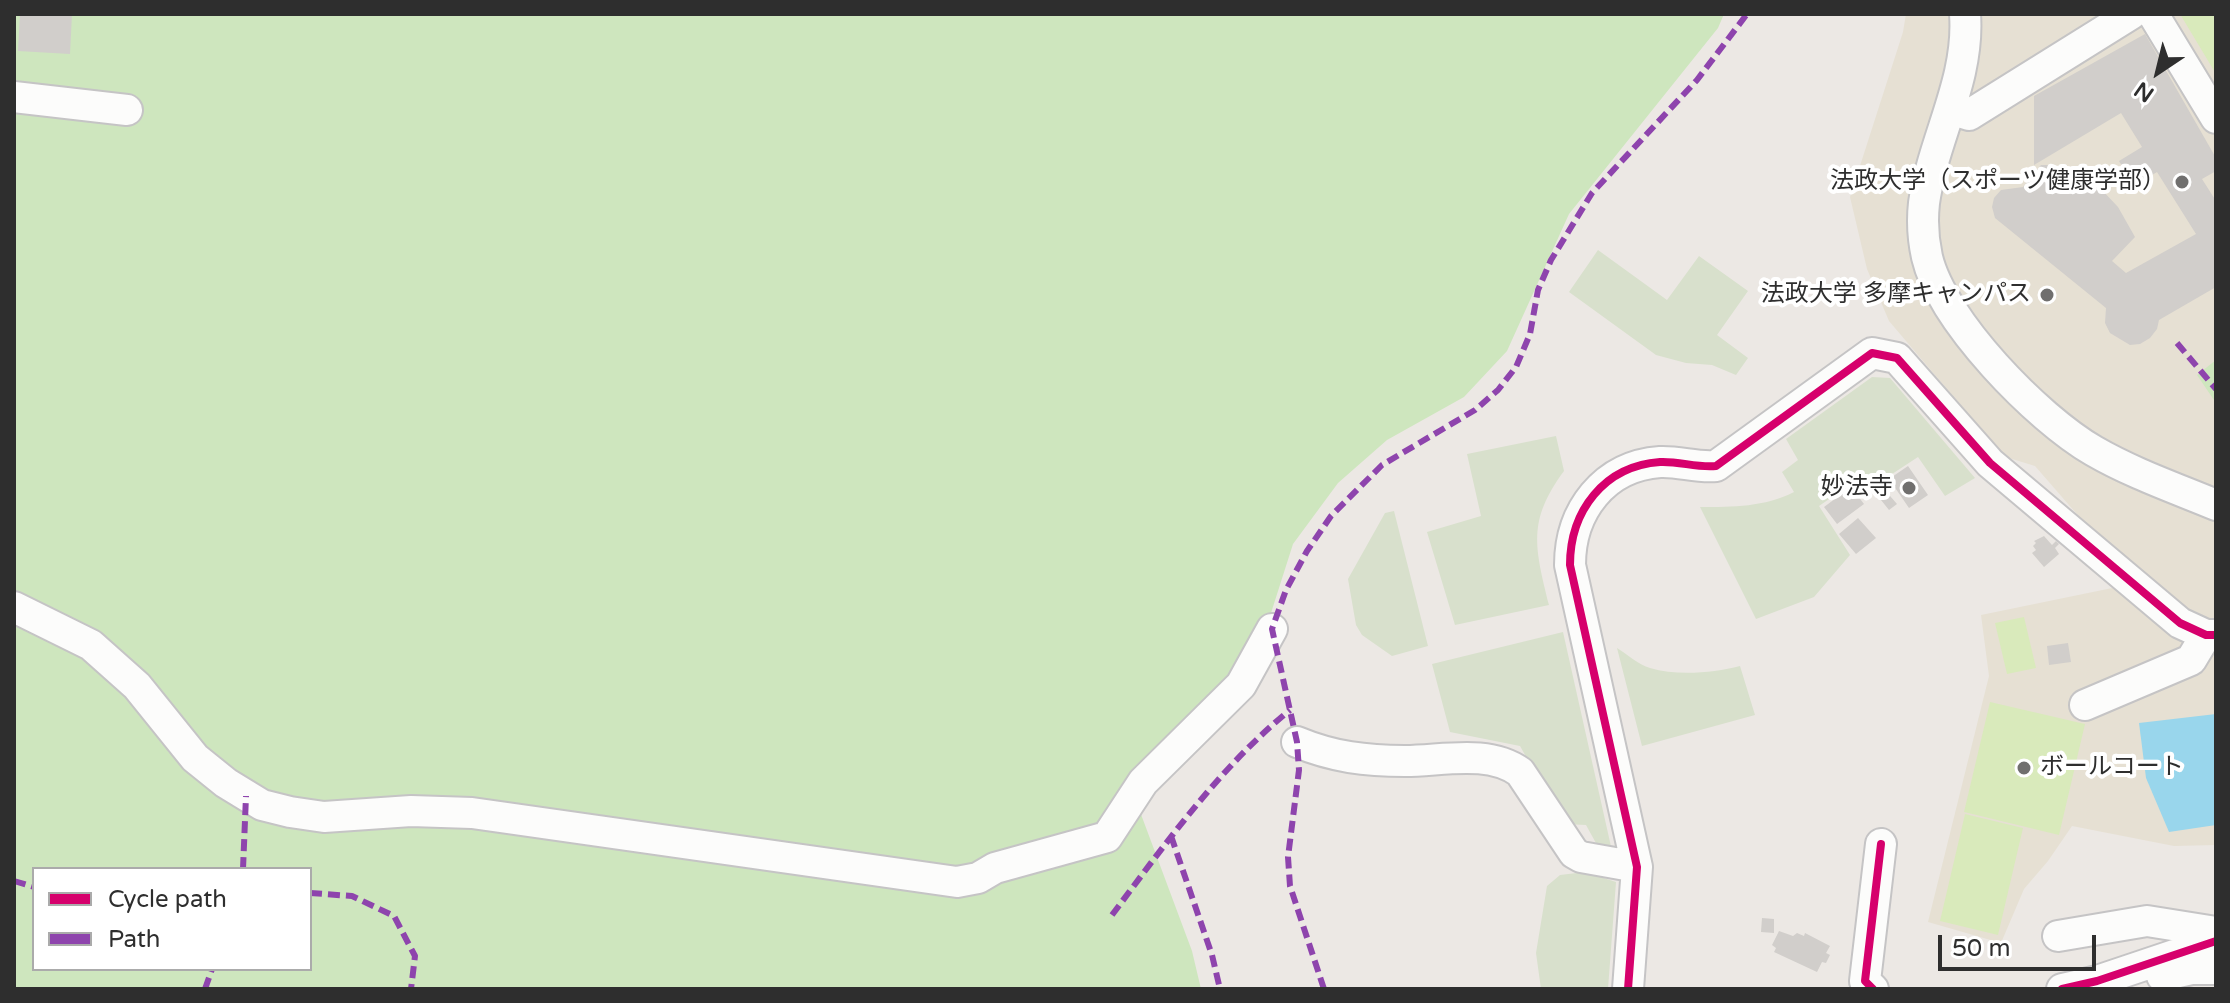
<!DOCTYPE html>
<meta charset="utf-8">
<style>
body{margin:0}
#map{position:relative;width:2230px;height:1003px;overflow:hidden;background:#ece8e4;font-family:"Varela Round",sans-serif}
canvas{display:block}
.frame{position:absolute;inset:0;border:16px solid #2e2e2e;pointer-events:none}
.legend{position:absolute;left:32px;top:867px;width:280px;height:104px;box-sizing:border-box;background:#fff;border:2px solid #ababab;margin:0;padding:10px 14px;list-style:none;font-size:24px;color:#2e2e2e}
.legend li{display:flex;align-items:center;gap:16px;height:40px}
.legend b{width:40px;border:2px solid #ababab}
.north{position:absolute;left:2118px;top:32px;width:80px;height:80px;-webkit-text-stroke:6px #fff;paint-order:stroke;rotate:215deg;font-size:22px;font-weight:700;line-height:32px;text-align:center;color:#2e2e2e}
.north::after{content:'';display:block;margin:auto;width:28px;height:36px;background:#2e2e2e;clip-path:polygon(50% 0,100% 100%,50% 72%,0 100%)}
.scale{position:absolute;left:1938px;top:935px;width:158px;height:36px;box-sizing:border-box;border:4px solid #2e2e2e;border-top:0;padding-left:10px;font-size:24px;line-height:28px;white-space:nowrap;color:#2e2e2e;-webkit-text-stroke:6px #fff;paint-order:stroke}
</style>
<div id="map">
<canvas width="2230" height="1003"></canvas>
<div class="frame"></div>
<ul class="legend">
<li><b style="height:10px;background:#d6006c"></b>Cycle path</li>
<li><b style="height:10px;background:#8e44ad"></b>Path</li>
</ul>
<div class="north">N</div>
<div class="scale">50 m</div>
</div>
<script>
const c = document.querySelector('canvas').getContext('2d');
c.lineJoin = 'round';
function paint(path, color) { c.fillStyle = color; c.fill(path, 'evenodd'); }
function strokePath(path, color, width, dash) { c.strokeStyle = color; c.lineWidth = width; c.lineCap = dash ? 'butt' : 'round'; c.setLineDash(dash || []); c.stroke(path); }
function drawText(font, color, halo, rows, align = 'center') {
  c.font = font + ' "Varela Round","Noto Sans JP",sans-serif'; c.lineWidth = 8; c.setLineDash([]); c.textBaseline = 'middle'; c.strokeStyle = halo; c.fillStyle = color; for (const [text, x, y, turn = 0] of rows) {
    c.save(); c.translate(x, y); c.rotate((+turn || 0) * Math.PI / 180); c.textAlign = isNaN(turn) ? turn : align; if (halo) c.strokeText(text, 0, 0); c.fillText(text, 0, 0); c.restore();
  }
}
paint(new Path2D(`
 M 1906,14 L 2216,14 L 2216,622 L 2187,614 L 2102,543 L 2035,466 L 2009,458 L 1997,448 L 1889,321 L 1867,269 L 1850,197 L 1903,32 Z
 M 2122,586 L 2216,645 L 2216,845 L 2174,846 L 2072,826 L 2048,861 L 2024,889 L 2001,943 L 1928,922 L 1989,676 L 1981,615 Z`), '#e6e0d3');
paint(new Path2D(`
 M 14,14 L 1724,14 L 1718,28 L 1569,214 L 1507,351 L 1464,397 L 1387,440 L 1338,483 L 1293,544 L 1264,635 L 1192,751 L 1139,809 L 1192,951 L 1201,989 L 14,989 ZM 34,869 L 310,869 L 310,969 L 34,969 Z
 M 2216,360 L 2216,403 L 2197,375 Z`), '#cee6be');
paint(new Path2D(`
 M 1598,250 L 1667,300 L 1699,256 L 1748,291 L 1717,335 L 1748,358 L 1736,375 L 1712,365 L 1686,363 L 1656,355 L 1569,292 Z
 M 1872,377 L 1890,378 L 1975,478 L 1945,496 L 1918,457 L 1863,493 L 1854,482 L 1819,506 L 1850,555 L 1814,597 L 1756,619 L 1700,507 C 1734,507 1764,507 1794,492 L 1782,472 L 1798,460 L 1786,439 Z
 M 1556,436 L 1564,471 C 1527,521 1535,547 1549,605 L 1455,625 L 1427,532 L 1481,516 L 1467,454 Z
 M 1394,511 L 1428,646 L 1392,656 L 1362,635 L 1356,625 L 1348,579 L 1385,513 Z
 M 1563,632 L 1612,851 L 1602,854 L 1586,825 L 1564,824 L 1520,746 L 1450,732 L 1432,664 Z
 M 1617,648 C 1627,654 1639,665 1650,668 C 1677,676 1713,673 1740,666 L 1755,715 L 1642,746 Z
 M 1585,872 L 1616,882 L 1608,989 L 1541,989 L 1536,953 L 1547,886 L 1560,875 Z`), '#d8e0cc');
paint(new Path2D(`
 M 2180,14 L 2216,14 L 2216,74 Z
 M 2024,617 L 2036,668 L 2007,674 L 1995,623 Z
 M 1990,702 L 2085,724 L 2059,835 L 1964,812 Z
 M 1965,814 L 2023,828 L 1998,935 L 1940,921 Z`), '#d9eabb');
paint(new Path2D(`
 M 2216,714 L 2216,825 L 2169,832 L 2146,778 L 2139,723 Z`), '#99d6ec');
paint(new Path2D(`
 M 20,14 L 72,14 L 70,54 L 18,51 Z
 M 2145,34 L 2216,158 L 2216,171 L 2202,179 L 2216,201 L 2216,287 L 2159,320 L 2157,329 L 2150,338 L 2140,344 L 2130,345 L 2110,333 L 2105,323 L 2106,308 L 1995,218 L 1992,207 L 1994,198 L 2001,190 L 2023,187 L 2041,165 L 2049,165 L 2070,172 L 2100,188 L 2118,207 L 2135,237 L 2112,261 L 2126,273 L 2196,234 L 2157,172 L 2134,186 L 2119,161 L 2142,147 L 2121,113 L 2034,165 L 2034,96 Z
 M 1908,466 L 1928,495 L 1909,508 L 1889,479 Z
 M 1851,487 L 1864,504 L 1837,524 L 1824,507 Z
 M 1884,489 L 1897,504 L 1889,510 L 1877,495 Z
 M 1858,518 L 1876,538 L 1856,554 L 1839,534 Z
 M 2044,536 L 2052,545 L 2056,541 L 2059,544 L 2055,548 L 2059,554 L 2044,567 L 2032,553 L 2036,550 L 2033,546 L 2036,543 L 2034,541 Z
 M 2068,643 L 2071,662 L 2049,665 L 2047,646 Z
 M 1762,918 L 1774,919 L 1774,933 L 1761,932 Z
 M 1779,931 L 1793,936 L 1797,933 L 1804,936 L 1805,933 L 1830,946 L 1826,953 L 1830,955 L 1826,963 L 1822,962 L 1817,972 L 1774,952 L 1776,948 L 1772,945 Z`), '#d1cecb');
const minor = new Path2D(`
 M 1965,14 C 1970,80 1933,139 1924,203 C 1922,221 1923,239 1927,257 C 1942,321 2037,418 2094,451 C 2132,473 2175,488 2216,505
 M 2153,14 L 2216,118
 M 14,97 L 127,110
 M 1950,109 L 1969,115 L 2131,14
 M 14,607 L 91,645 L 137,686 L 195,758 L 226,783 L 262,805 L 290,812 L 324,817 L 411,811 L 472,813 L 957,882 L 978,878 L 995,868 L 1107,837 L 1143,782 L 1241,685 L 1272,629
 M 2085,705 L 2191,660 L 2206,635
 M 1297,742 C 1333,757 1366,761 1405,761 C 1442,761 1488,749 1520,772 L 1574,853 L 1581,857 L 1637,867
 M 2058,936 L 2147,921 L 2216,932
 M 2162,976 L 2192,969 L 2216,969
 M 1628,989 L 1637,867 L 1570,565 C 1570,511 1604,466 1660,462 C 1679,461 1697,468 1716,466 L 1872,353 L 1897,358 L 1990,463 L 2180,623 L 2206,635 L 2216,635
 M 1873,989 L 1865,981 L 1881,844
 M 2062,989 L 2097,981 L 2216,941`);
strokePath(minor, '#c5c4c5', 34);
strokePath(minor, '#fcfcfb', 30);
strokePath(new Path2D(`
 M 2177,343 L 2216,389
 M 1171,836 L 1212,955 L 1220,989
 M 243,869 L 246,796
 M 14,881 L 34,887
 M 310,893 L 352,896 L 394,916 L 415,956 L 411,989
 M 1112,915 C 1166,843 1220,767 1290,710
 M 205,989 L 212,969
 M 1324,989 L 1290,886 L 1288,857 L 1299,770 L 1297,742 L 1272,629 L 1286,590 L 1307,551 L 1331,516 L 1382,465 L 1475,410 L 1498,390 L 1516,367 L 1530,334 L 1538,290 L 1551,260 L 1592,193 L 1697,80 L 1747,14`), '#8e44ad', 6, [12, 6]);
strokePath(new Path2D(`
 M 1628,989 L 1637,867 L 1570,565 C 1570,511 1604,466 1660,462 C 1679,461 1697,468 1716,466 L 1872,353 L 1897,358 L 1990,463 L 2180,623 L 2206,635 L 2216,635
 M 1873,989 L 1865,981 L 1881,844
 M 2062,989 L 2097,981 L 2216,941`), '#d6006c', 8);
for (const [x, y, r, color] of [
 [2182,182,8,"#706f6e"],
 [2047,295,8,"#706f6e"],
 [1909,488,8,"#706f6e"],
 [2024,768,8,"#706f6e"]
]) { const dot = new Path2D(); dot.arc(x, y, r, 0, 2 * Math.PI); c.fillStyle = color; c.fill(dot); strokePath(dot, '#fff', 3); }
drawText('24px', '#2e2e2e', '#fff', [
 ["法政大学（スポーツ健康学部）",2166,182],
 ["法政大学 多摩キャンパス",2031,295],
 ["妙法寺",1893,488],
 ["ボールコート",2040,768,"left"]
], 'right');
</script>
